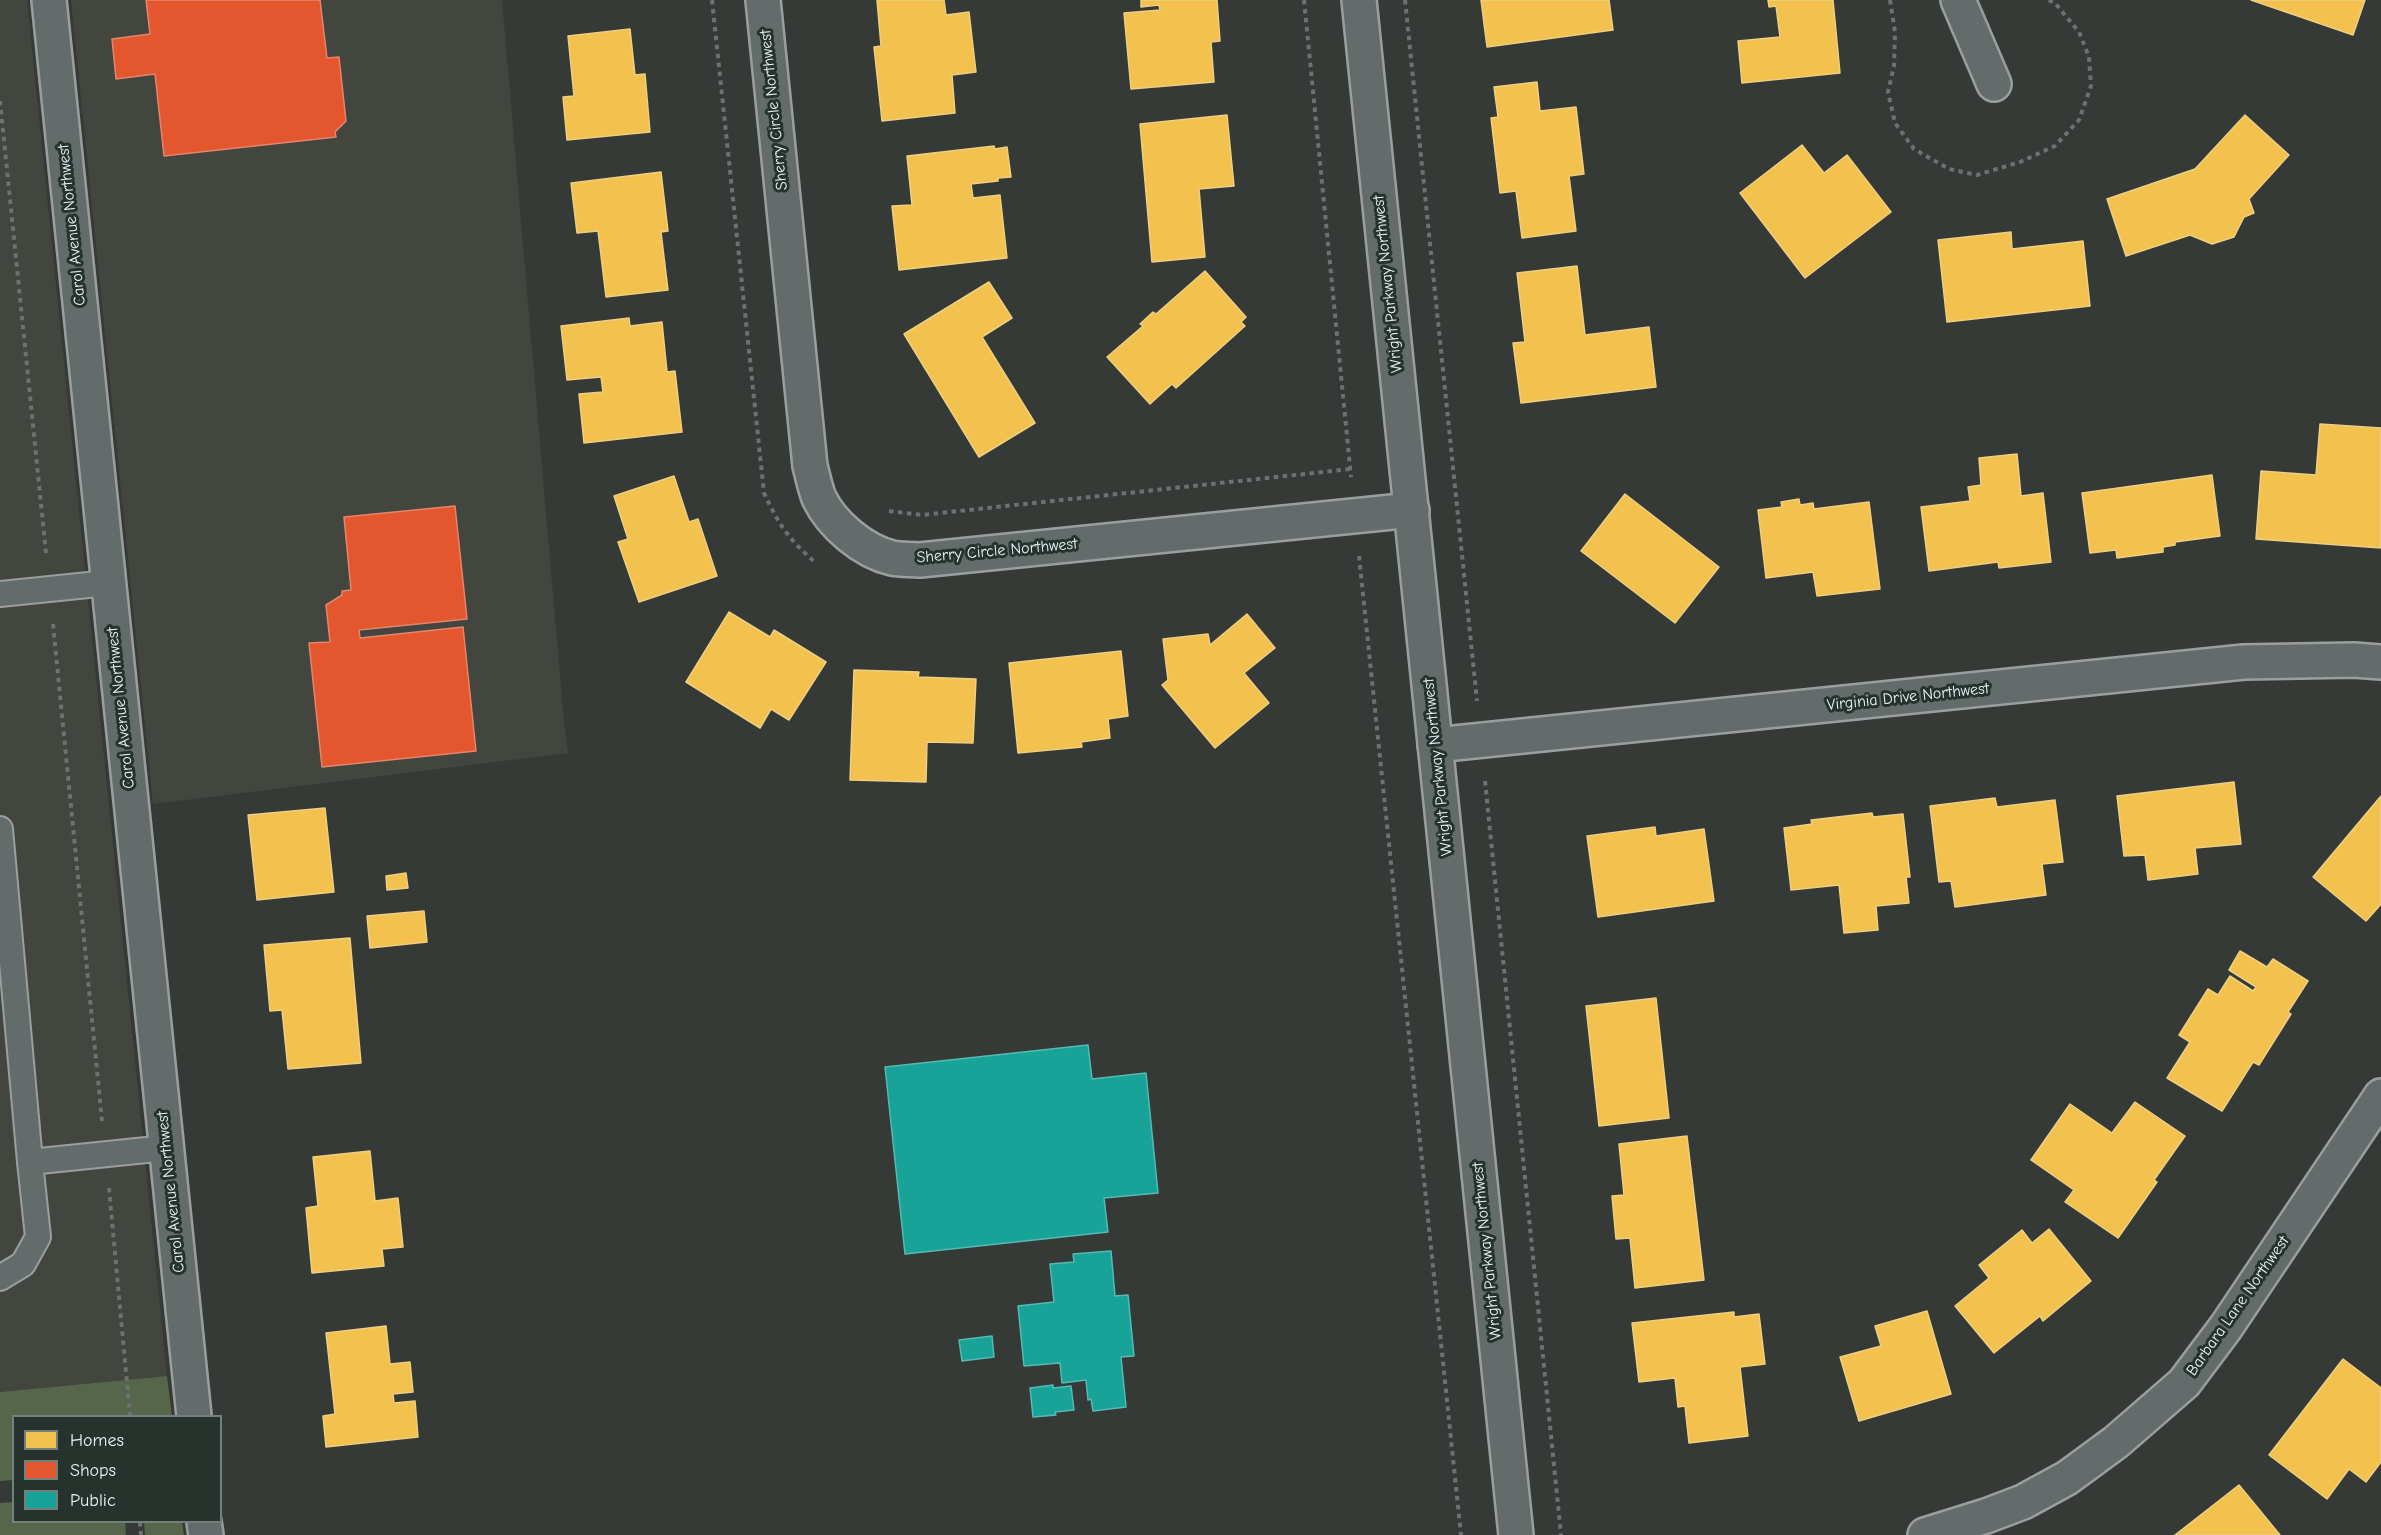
<!DOCTYPE html>
<style>
body{margin:0}
#map{position:relative;width:2381px;height:1535px;overflow:hidden;background:#363a37;font-family:"Comic Neue",sans-serif}
canvas{display:block}
.legend{position:absolute;left:12px;top:1415px;width:210px;height:108px;box-sizing:border-box;background:#26332d;border:2px solid #747f7e;margin:0;padding:8px 10px;list-style:none;font-size:18px;color:#e8f1f8}
.legend li{display:flex;align-items:center;gap:12px;height:30px}
.legend b{width:30px;border:2px solid #747f7e}
</style>
<div id="map">
<canvas width="2381" height="1535"></canvas>
<ul class="legend">
<li><b style="height:16px;background:#f2c14e"></b>Homes</li>
<li><b style="height:16px;background:#e4572e"></b>Shops</li>
<li><b style="height:16px;background:#17a398"></b>Public</li>
</ul>
</div>
<script>
const c = document.querySelector('canvas').getContext('2d');
c.lineJoin = 'round';
function paint(path, color) { c.fillStyle = color; c.fill(path, 'evenodd'); }
function strokePath(path, color, width, dash) { c.strokeStyle = color; c.lineWidth = width; c.lineCap = dash ? 'butt' : 'round'; c.setLineDash(dash || []); c.stroke(path); }
function drawText(font, color, halo, rows, align = 'center') {
  c.font = font + ' "Comic Neue",sans-serif'; c.lineWidth = 6; c.setLineDash([]); c.textBaseline = 'middle'; c.strokeStyle = halo; c.fillStyle = color; for (const [text, x, y, turn = 0] of rows) {
    c.save(); c.translate(x, y); c.rotate((+turn || 0) * Math.PI / 180); c.textAlign = isNaN(turn) ? turn : align; if (halo) c.strokeText(text, 0, 0); c.fillText(text, 0, 0); c.restore();
  }
}
paint(new Path2D(`
 M 0,0 L 27,0 L 167,1376 L 0,1392 Z
 M 71,0 L 502,0 L 564,723 L 568,753 L 153,804 Z`), '#43453f');
paint(new Path2D(`
 M 167,1376 L 172,1416 L 14,1416 L 13,1480 L 0,1481 L 0,1392 Z
 M 13,1502 L 14,1522 L 125,1522 L 126,1535 L 0,1535 L 0,1503 Z
 M 144,1522 L 182,1522 L 184,1535 L 145,1535 Z`), '#57654b');
const homes = new Path2D(`
 M 877,0 L 944,0 L 946,15 L 969,12 L 976,72 L 952,75 L 955,113 L 882,121 L 874,47 L 881,46 Z
 M 1141,0 L 1217,0 L 1220,41 L 1211,42 L 1214,82 L 1131,89 L 1124,13 L 1160,10 L 1159,5 L 1141,7 Z
 M 1481,0 L 1609,0 L 1613,30 L 1487,47 Z
 M 1768,0 L 1833,0 L 1840,73 L 1742,83 L 1738,41 L 1780,37 L 1776,6 L 1769,7 Z
 M 2251,0 L 2365,0 L 2353,35 Z
 M 630,29 L 635,75 L 645,74 L 650,132 L 567,140 L 563,97 L 574,96 L 568,36 Z
 M 1537,82 L 1540,111 L 1576,107 L 1584,174 L 1569,176 L 1576,231 L 1522,238 L 1516,191 L 1500,193 L 1491,118 L 1498,117 L 1494,87 Z
 M 1227,115 L 1234,186 L 1199,189 L 1205,257 L 1152,262 L 1140,124 Z
 M 2245,115 L 2289,155 L 2249,199 L 2254,213 L 2244,217 L 2234,237 L 2212,244 L 2190,235 L 2126,256 L 2107,199 L 2195,169 Z
 M 1802,145 L 1824,173 L 1847,155 L 1891,212 L 1805,278 L 1740,193 Z
 M 994,146 L 995,149 L 1007,147 L 1011,177 L 998,178 L 998,181 L 971,184 L 973,198 L 1000,195 L 1007,258 L 899,270 L 892,206 L 912,205 L 907,156 Z
 M 661,172 L 668,231 L 661,232 L 668,290 L 606,297 L 598,231 L 577,233 L 571,183 Z
 M 2011,232 L 2012,249 L 2083,241 L 2090,306 L 1947,322 L 1938,240 Z
 M 1577,266 L 1585,335 L 1649,327 L 1656,387 L 1521,403 L 1513,343 L 1525,342 L 1517,273 Z
 M 1205,271 L 1246,317 L 1241,322 L 1245,326 L 1176,388 L 1172,384 L 1150,404 L 1107,357 L 1143,326 L 1140,324 L 1153,312 L 1156,314 Z
 M 989,282 L 1012,318 L 982,337 L 1035,423 L 979,457 L 904,334 Z
 M 629,318 L 630,326 L 662,322 L 667,372 L 675,371 L 682,432 L 584,443 L 579,394 L 603,392 L 601,377 L 567,380 L 561,326 Z
 M 2320,424 L 2381,428 L 2381,548 L 2256,539 L 2261,471 L 2316,475 Z
 M 2017,454 L 2021,496 L 2043,493 L 2051,562 L 1999,568 L 1998,562 L 1929,571 L 1921,507 L 1970,501 L 1968,487 L 1981,485 L 1979,458 Z
 M 2212,475 L 2220,536 L 2175,542 L 2175,545 L 2163,547 L 2163,552 L 2117,558 L 2116,550 L 2090,553 L 2082,493 Z
 M 674,476 L 689,522 L 698,519 L 717,576 L 639,602 L 618,542 L 628,539 L 614,496 Z
 M 1625,494 L 1719,567 L 1675,623 L 1581,551 Z
 M 1799,499 L 1800,505 L 1813,503 L 1814,509 L 1869,502 L 1880,589 L 1817,596 L 1813,572 L 1766,578 L 1758,510 L 1782,507 L 1781,502 Z
 M 729,612 L 770,637 L 774,630 L 826,662 L 789,720 L 771,709 L 760,728 L 686,682 Z
 M 1247,614 L 1275,648 L 1244,673 L 1269,703 L 1215,748 L 1162,685 L 1168,680 L 1163,639 L 1208,634 L 1210,645 Z
 M 1121,651 L 1128,716 L 1108,719 L 1110,738 L 1081,742 L 1082,747 L 1018,753 L 1009,663 Z
 M 854,670 L 919,672 L 918,677 L 976,679 L 973,743 L 927,742 L 926,782 L 850,780 Z
 M 2234,782 L 2241,844 L 2195,848 L 2198,874 L 2148,880 L 2145,855 L 2124,856 L 2117,796 Z
 M 2381,796 L 2381,904 L 2366,921 L 2313,877 Z
 M 1995,798 L 1997,807 L 2055,800 L 2063,862 L 2042,864 L 2046,895 L 1955,907 L 1951,881 L 1939,882 L 1930,806 Z
 M 325,808 L 334,892 L 257,900 L 248,815 Z
 M 1872,813 L 1873,817 L 1903,814 L 1910,877 L 1906,877 L 1909,903 L 1876,906 L 1878,930 L 1844,933 L 1839,885 L 1791,890 L 1784,828 L 1812,824 L 1811,820 Z
 M 1655,827 L 1656,836 L 1704,829 L 1714,901 L 1598,917 L 1587,836 Z
 M 406,873 L 408,888 L 387,890 L 386,876 Z
 M 424,911 L 427,942 L 370,948 L 367,916 Z
 M 350,938 L 361,1063 L 288,1069 L 282,1010 L 270,1011 L 264,945 Z
 M 2240,951 L 2267,967 L 2273,959 L 2308,981 L 2288,1012 L 2291,1014 L 2259,1065 L 2253,1062 L 2222,1111 L 2167,1078 L 2190,1042 L 2179,1035 L 2208,989 L 2218,995 L 2230,976 L 2253,991 L 2256,987 L 2229,970 Z
 M 1656,998 L 1669,1118 L 1599,1126 L 1586,1006 Z
 M 2135,1102 L 2185,1136 L 2154,1180 L 2157,1182 L 2118,1238 L 2065,1202 L 2074,1190 L 2031,1160 L 2070,1104 L 2112,1133 Z
 M 1687,1136 L 1704,1280 L 1635,1288 L 1630,1238 L 1616,1239 L 1612,1196 L 1624,1195 L 1619,1144 Z
 M 370,1151 L 375,1201 L 398,1198 L 403,1247 L 382,1249 L 384,1266 L 312,1273 L 306,1208 L 318,1206 L 313,1157 Z
 M 2049,1229 L 2091,1281 L 2043,1321 L 2040,1316 L 1994,1353 L 1955,1306 L 1989,1278 L 1979,1265 L 2022,1230 L 2032,1243 Z
 M 1927,1311 L 1951,1394 L 1859,1421 L 1840,1357 L 1881,1346 L 1875,1326 Z
 M 1734,1312 L 1734,1317 L 1759,1314 L 1765,1364 L 1740,1367 L 1748,1436 L 1689,1443 L 1685,1406 L 1678,1407 L 1675,1378 L 1639,1382 L 1632,1323 Z
 M 386,1326 L 390,1364 L 410,1362 L 413,1392 L 393,1394 L 394,1403 L 415,1401 L 418,1437 L 326,1447 L 323,1416 L 335,1414 L 326,1333 Z
 M 2343,1359 L 2381,1388 L 2381,1462 L 2366,1482 L 2349,1469 L 2327,1499 L 2269,1455 Z
 M 2239,1485 L 2280,1535 L 2175,1535 Z`);
paint(homes, '#f2c14e');
strokePath(homes, '#efcf81', 1.5);
const shops = new Path2D(`
 M 146,0 L 320,0 L 327,58 L 339,57 L 346,121 L 335,132 L 336,137 L 164,156 L 155,74 L 116,79 L 112,39 L 150,34 Z
 M 455,506 L 467,619 L 359,630 L 360,638 L 463,627 L 476,751 L 322,767 L 309,643 L 330,642 L 326,605 L 342,595 L 342,591 L 351,590 L 344,517 Z`);
paint(shops, '#e4572e');
strokePath(shops, '#e5856b', 1.5);
const public = new Path2D(`
 M 1088,1045 L 1092,1079 L 1146,1073 L 1158,1193 L 1104,1198 L 1108,1232 L 905,1254 L 885,1067 Z
 M 1111,1251 L 1115,1296 L 1128,1295 L 1134,1356 L 1121,1357 L 1126,1407 L 1093,1411 L 1091,1399 L 1088,1400 L 1086,1380 L 1062,1383 L 1060,1363 L 1024,1366 L 1018,1306 L 1054,1302 L 1050,1264 L 1074,1262 L 1073,1254 Z
 M 992,1336 L 994,1357 L 962,1361 L 959,1340 Z
 M 1053,1385 L 1053,1388 L 1071,1386 L 1074,1410 L 1055,1412 L 1056,1415 L 1033,1417 L 1030,1388 Z`);
paint(public, '#17a398');
strokePath(public, '#56bab5', 1.5);
const service = new Path2D(`
 M 0,594 L 108,583
 M 0,829 L 30,1162 L 166,1148
 M 0,1278 L 23,1264 L 38,1237 L 30,1162`);
const minor = new Path2D(`
 M 49,0 L 194,1416
 M 763,0 L 810,466 C 813,477 815,488 819,498 C 832,525 863,551 892,558 C 901,560 911,559 920,560 L 1412,510
 M 1958,0 L 1994,84
 M 1435,745 L 2244,662 L 2354,660 L 2381,662
 M 204,1522 L 206,1535
 M 1925,1535 L 1986,1516 L 2023,1502 L 2067,1478 L 2116,1442 L 2184,1383 L 2226,1327 L 2381,1096`);
const tertiary = new Path2D(`
 M 1359,0 L 1516,1535`);
strokePath(service, '#9b9e9e', 28);
strokePath(minor, '#9b9e9e', 38);
strokePath(tertiary, '#9b9e9e', 38);
strokePath(new Path2D(`
 M 712,0 L 764,493 C 779,525 789,540 816,563
 M 1304,0 L 1351,477
 M 1405,0 L 1477,701
 M 1890,0 L 1895,32 L 1894,66 L 1888,92 L 1895,123 L 1914,149 L 1949,169 L 1977,175 L 2020,162 L 2055,146 L 2079,120 L 2091,86 L 2089,57 L 2079,32 L 2055,3 L 2048,0
 M 0,101 L 46,553
 M 889,511 L 922,515 L 1351,469
 M 1359,556 L 1461,1535
 M 53,624 L 102,1121
 M 1485,781 L 1561,1535
 M 109,1188 L 130,1416
 M 140,1522 L 141,1535`), '#6e7171', 4, [4.5, 4.5]);
strokePath(service, '#646b6b', 24);
strokePath(minor, '#646b6b', 33);
strokePath(tertiary, '#646b6b', 33);
drawText('16px', '#e8f1f8', '#26332d', [
 ["Sherry Circle Northwest",774,110,-96],
 ["Carol Avenue Northwest",72,225,-96],
 ["Wright Parkway Northwest",1388,284,-96],
 ["Sherry Circle Northwest",997,551,-5],
 ["Virginia Drive Northwest",1908,697,-6],
 ["Carol Avenue Northwest",121,708,-96],
 ["Wright Parkway Northwest",1438,767,-96],
 ["Carol Avenue Northwest",171,1192,-96],
 ["Wright Parkway Northwest",1487,1251,-96],
 ["Barbara Lane Northwest",2238,1306,-55]
]);
</script>
